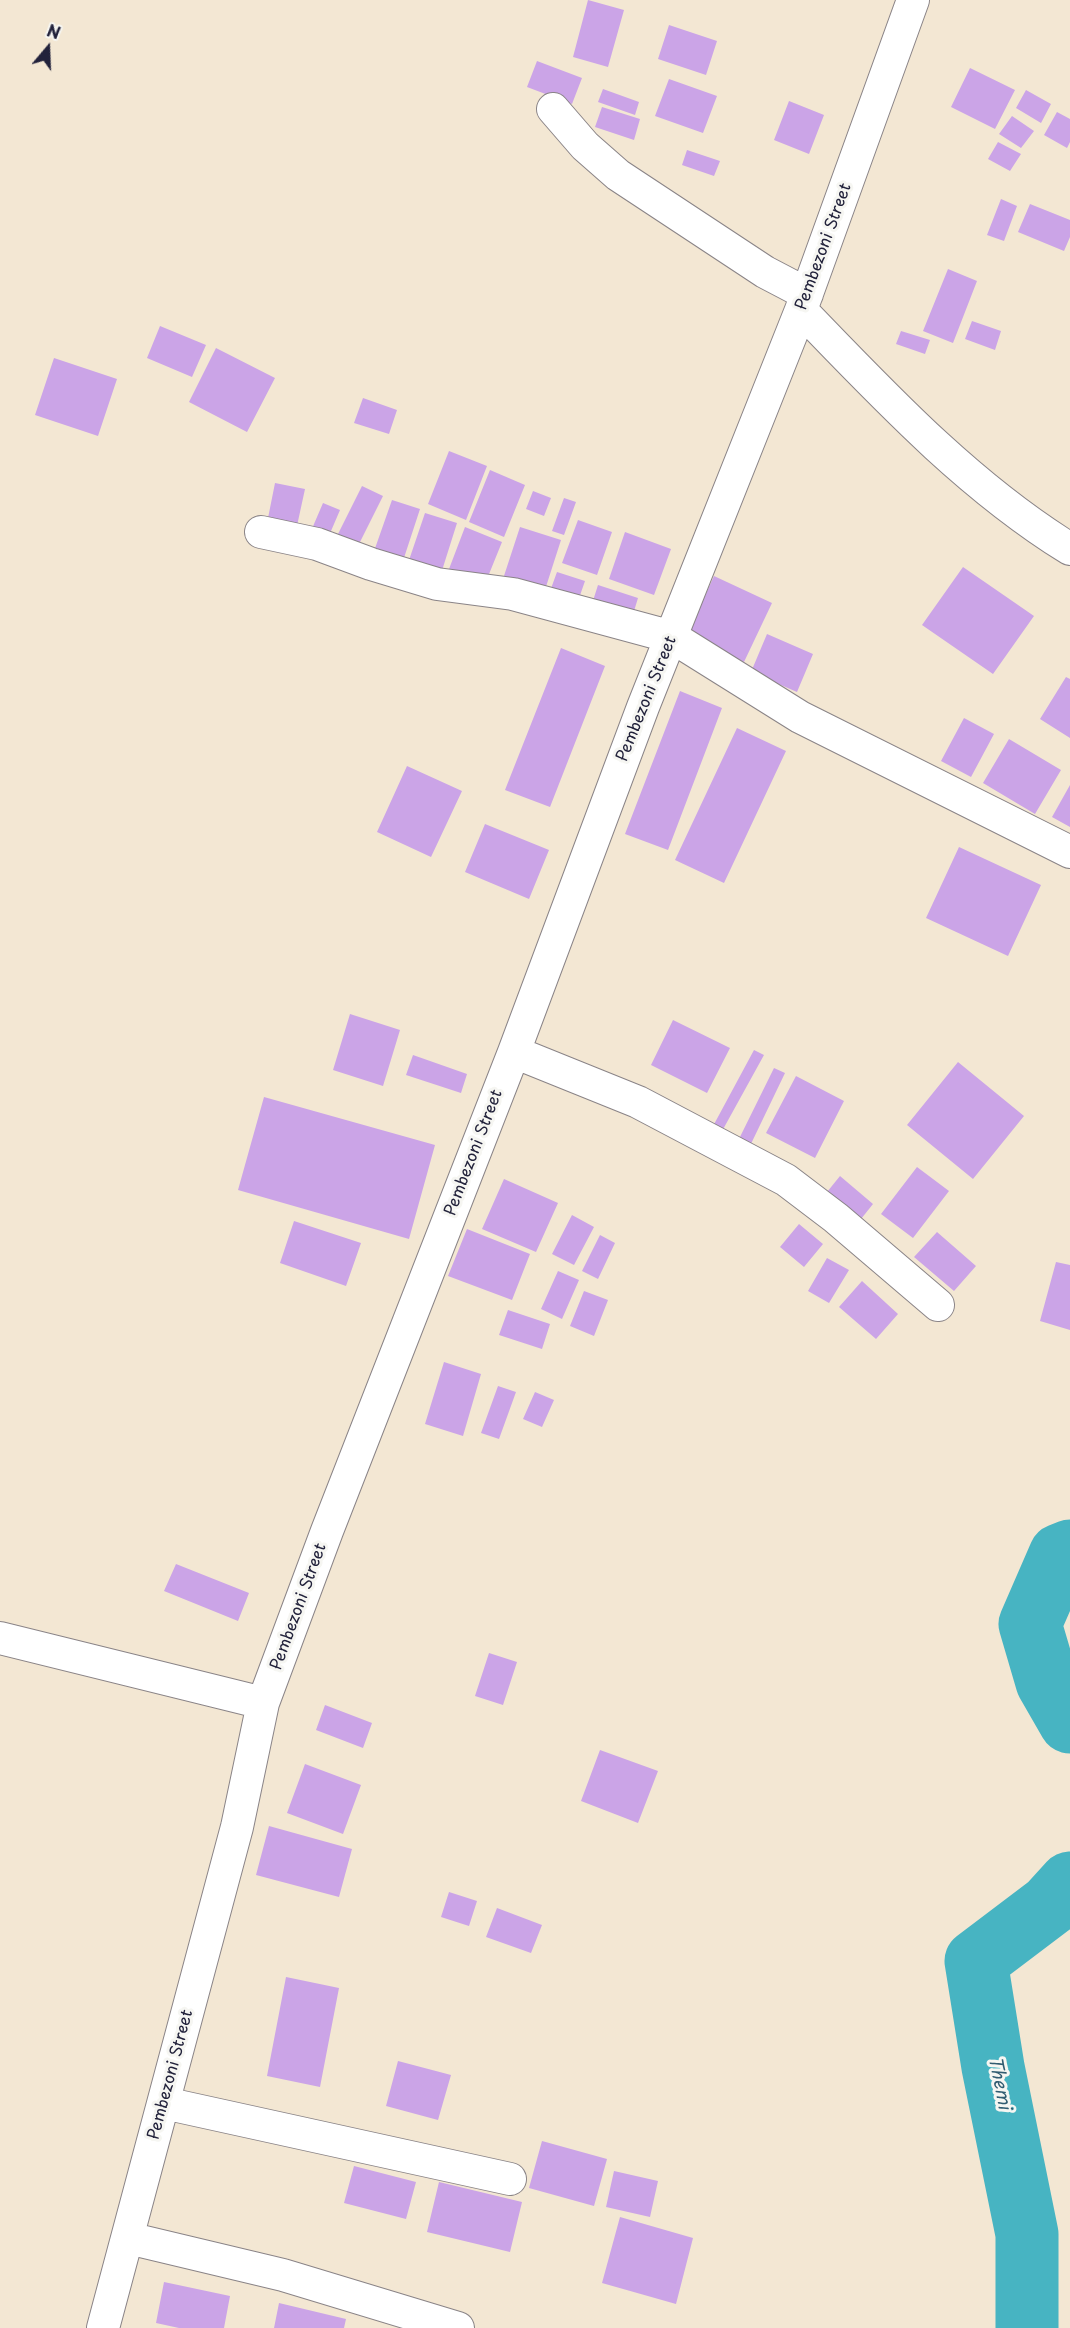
<!DOCTYPE html>
<style>
body{margin:0}
#map{position:relative;width:1070px;height:2328px;overflow:hidden;background:#f3e7d3;font-family:"Playpen Sans",sans-serif}
canvas{display:block}
.north{position:absolute;left:18px;top:18px;width:60px;height:60px;-webkit-text-stroke:4px #f6f6f2;paint-order:stroke;rotate:19deg;font-size:16px;font-weight:700;line-height:24px;text-align:center;color:#22223b}
.north::after{content:'';display:block;margin:auto;width:21px;height:27px;background:#22223b;clip-path:polygon(50% 0,100% 100%,50% 72%,0 100%)}
</style>
<div id="map">
<canvas width="1070" height="2328"></canvas>
<div class="north">N</div>
</div>
<script>
const c = document.querySelector('canvas').getContext('2d');
c.lineJoin = 'round';
function strokePath(path, color, width, dash) { c.strokeStyle = color; c.lineWidth = width; c.lineCap = dash ? 'butt' : 'round'; c.setLineDash(dash || []); c.stroke(path); }
function paint(path, color) { c.fillStyle = color; c.fill(path, 'evenodd'); }
function drawText(font, color, halo, rows, align = 'center') {
  c.font = font + ' "Playpen Sans",sans-serif'; c.lineWidth = 6; c.setLineDash([]); c.textBaseline = 'middle'; c.strokeStyle = halo; c.fillStyle = color; for (const [text, x, y, turn = 0] of rows) {
    c.save(); c.translate(x, y); c.rotate((+turn || 0) * Math.PI / 180); c.textAlign = isNaN(turn) ? turn : align; if (halo) c.strokeText(text, 0, 0); c.fillText(text, 0, 0); c.restore();
  }
}
strokePath(new Path2D(`
 M 1070,1551 L 1060,1555 L 1030,1624 L 1047,1682 L 1070,1722
 M 1027,2328 L 1027,2234 L 993,2067 L 976,1961 L 1050,1905 L 1070,1883`), '#47b4c2', 63);
paint(new Path2D(`
 M 588,0 L 624,10 L 608,67 L 573,57 Z
 M 669,25 L 717,41 L 706,75 L 658,59 Z
 M 537,61 L 582,78 L 572,104 L 527,87 Z
 M 970,68 L 1015,90 L 995,129 L 951,107 Z
 M 669,79 L 717,96 L 703,133 L 655,116 Z
 M 603,89 L 639,102 L 635,115 L 598,102 Z
 M 1026,90 L 1051,104 L 1041,123 L 1016,108 Z
 M 789,101 L 824,115 L 809,154 L 774,140 Z
 M 602,107 L 640,119 L 634,140 L 595,127 Z
 M 1057,112 L 1070,119 L 1070,142 L 1067,148 L 1044,135 Z
 M 1012,116 L 1034,131 L 1021,148 L 999,134 Z
 M 998,142 L 1021,154 L 1010,171 L 988,159 Z
 M 687,150 L 720,161 L 714,176 L 682,165 Z
 M 1001,199 L 1017,206 L 1004,241 L 987,235 Z
 M 1030,204 L 1070,220 L 1070,237 L 1064,251 L 1018,232 Z
 M 948,269 L 977,281 L 953,343 L 923,331 Z
 M 972,321 L 1001,331 L 995,350 L 965,339 Z
 M 160,326 L 206,345 L 192,377 L 147,358 Z
 M 901,331 L 930,340 L 925,354 L 896,344 Z
 M 216,348 L 275,378 L 247,432 L 189,402 Z
 M 54,358 L 117,379 L 98,436 L 35,415 Z
 M 363,398 L 397,410 L 389,434 L 354,423 Z
 M 449,451 L 487,466 L 466,520 L 428,504 Z
 M 490,470 L 525,485 L 504,537 L 469,522 Z
 M 275,483 L 305,489 L 295,535 L 266,528 Z
 M 362,486 L 383,496 L 356,550 L 335,540 Z
 M 533,491 L 551,498 L 544,516 L 526,509 Z
 M 564,498 L 576,502 L 564,535 L 552,531 Z
 M 392,500 L 420,509 L 401,567 L 372,557 Z
 M 323,503 L 340,510 L 328,538 L 311,531 Z
 M 425,513 L 457,523 L 439,580 L 406,569 Z
 M 578,520 L 612,532 L 597,575 L 562,563 Z
 M 465,527 L 502,542 L 485,584 L 449,569 Z
 M 520,527 L 561,540 L 543,596 L 502,582 Z
 M 625,532 L 671,549 L 654,595 L 609,579 Z
 M 963,567 L 1034,616 L 993,674 L 922,625 Z
 M 557,572 L 585,581 L 577,604 L 549,594 Z
 M 714,576 L 772,603 L 744,662 L 687,635 Z
 M 598,585 L 638,598 L 631,621 L 591,607 Z
 M 767,634 L 813,654 L 797,692 L 751,672 Z
 M 561,648 L 605,666 L 550,807 L 505,790 Z
 M 1066,677 L 1070,679 L 1070,738 L 1040,719 Z
 M 680,691 L 722,708 L 668,850 L 625,834 Z
 M 964,718 L 994,734 L 971,777 L 941,761 Z
 M 737,728 L 786,751 L 724,883 L 675,860 Z
 M 1009,739 L 1061,770 L 1035,814 L 983,783 Z
 M 407,766 L 462,791 L 431,857 L 377,832 Z
 M 1070,785 L 1070,827 L 1052,817 Z
 M 485,824 L 549,850 L 529,899 L 465,872 Z
 M 959,847 L 1041,885 L 1008,956 L 926,918 Z
 M 350,1014 L 400,1030 L 383,1086 L 333,1070 Z
 M 673,1020 L 730,1048 L 707,1093 L 651,1065 Z
 M 754,1050 L 764,1055 L 721,1133 L 712,1128 Z
 M 413,1055 L 467,1074 L 461,1093 L 406,1075 Z
 M 958,1062 L 1024,1116 L 973,1179 L 907,1125 Z
 M 774,1068 L 785,1073 L 749,1148 L 737,1143 Z
 M 796,1076 L 844,1101 L 815,1158 L 766,1133 Z
 M 264,1097 L 435,1145 L 409,1239 L 238,1190 Z
 M 917,1167 L 949,1191 L 913,1238 L 881,1214 Z
 M 840,1176 L 873,1204 L 857,1224 L 823,1197 Z
 M 504,1179 L 558,1203 L 536,1252 L 482,1229 Z
 M 572,1215 L 594,1227 L 574,1265 L 552,1254 Z
 M 294,1221 L 361,1243 L 346,1286 L 280,1263 Z
 M 799,1224 L 823,1244 L 804,1267 L 780,1247 Z
 M 467,1229 L 530,1254 L 512,1300 L 448,1276 Z
 M 937,1232 L 976,1266 L 954,1291 L 914,1257 Z
 M 600,1235 L 615,1243 L 598,1279 L 582,1271 Z
 M 827,1258 L 849,1270 L 829,1303 L 808,1291 Z
 M 1056,1262 L 1070,1265 L 1070,1330 L 1040,1321 Z
 M 558,1271 L 579,1280 L 562,1319 L 541,1309 Z
 M 862,1281 L 898,1314 L 876,1339 L 839,1307 Z
 M 584,1291 L 608,1300 L 594,1336 L 570,1326 Z
 M 508,1310 L 550,1324 L 542,1349 L 499,1335 Z
 M 444,1362 L 481,1374 L 463,1436 L 425,1424 Z
 M 498,1386 L 516,1392 L 499,1439 L 481,1433 Z
 M 535,1392 L 554,1400 L 542,1427 L 523,1419 Z
 M 176,1564 L 249,1593 L 238,1621 L 164,1591 Z
 M 489,1653 L 517,1662 L 503,1705 L 475,1696 Z
 M 325,1705 L 372,1723 L 363,1748 L 316,1730 Z
 M 600,1750 L 658,1771 L 638,1823 L 581,1801 Z
 M 305,1764 L 361,1785 L 343,1834 L 287,1813 Z
 M 269,1826 L 352,1849 L 339,1897 L 256,1875 Z
 M 449,1892 L 477,1901 L 469,1926 L 441,1917 Z
 M 497,1908 L 542,1925 L 531,1953 L 486,1937 Z
 M 286,1977 L 339,1988 L 320,2087 L 267,2076 Z
 M 398,2061 L 451,2075 L 438,2120 L 386,2106 Z
 M 542,2141 L 607,2159 L 594,2206 L 529,2188 Z
 M 354,2166 L 416,2182 L 406,2219 L 344,2203 Z
 M 614,2171 L 658,2181 L 650,2217 L 606,2207 Z
 M 439,2182 L 522,2202 L 510,2252 L 427,2232 Z
 M 620,2217 L 693,2238 L 676,2304 L 602,2283 Z
 M 164,2282 L 230,2296 L 224,2328 L 179,2328 L 156,2323 Z
 M 279,2303 L 346,2319 L 344,2328 L 274,2328 Z`), '#cba4e7');
const street = new Path2D(`
 M 553,109 L 585,146 L 618,175 L 765,272 L 807,294
 M 801,310 C 884,396 968,486 1070,549
 M 261,532 L 317,544 L 371,564 L 437,584 L 513,594 L 672,637 L 800,717 L 1070,852
 M 514,1052 L 638,1102 L 786,1180 L 836,1218 L 938,1305
 M 0,1638 L 263,1703
 M 164,2103 L 510,2179
 M 128,2238 L 283,2275 L 458,2328
 M 103,2328 L 237,1827 L 263,1703 L 327,1531 L 514,1052 L 643,707 L 801,310 L 913,0`);
strokePath(street, '#8a8487', 34);
strokePath(street, '#fff', 32);
drawText('16px', '#22223b', '#f6f6f2', [
 ["Pembezoni Street",824,247,-70],
 ["Pembezoni Street",647,699,-68],
 ["Pembezoni Street",474,1153,-69],
 ["Pembezoni Street",299,1607,-70],
 ["Pembezoni Street",171,2075,-75]
]);
drawText('italic 18px', '#315c71', '#f6f6f2', [
 ["Themi",999,2083,79]
]);
</script>
